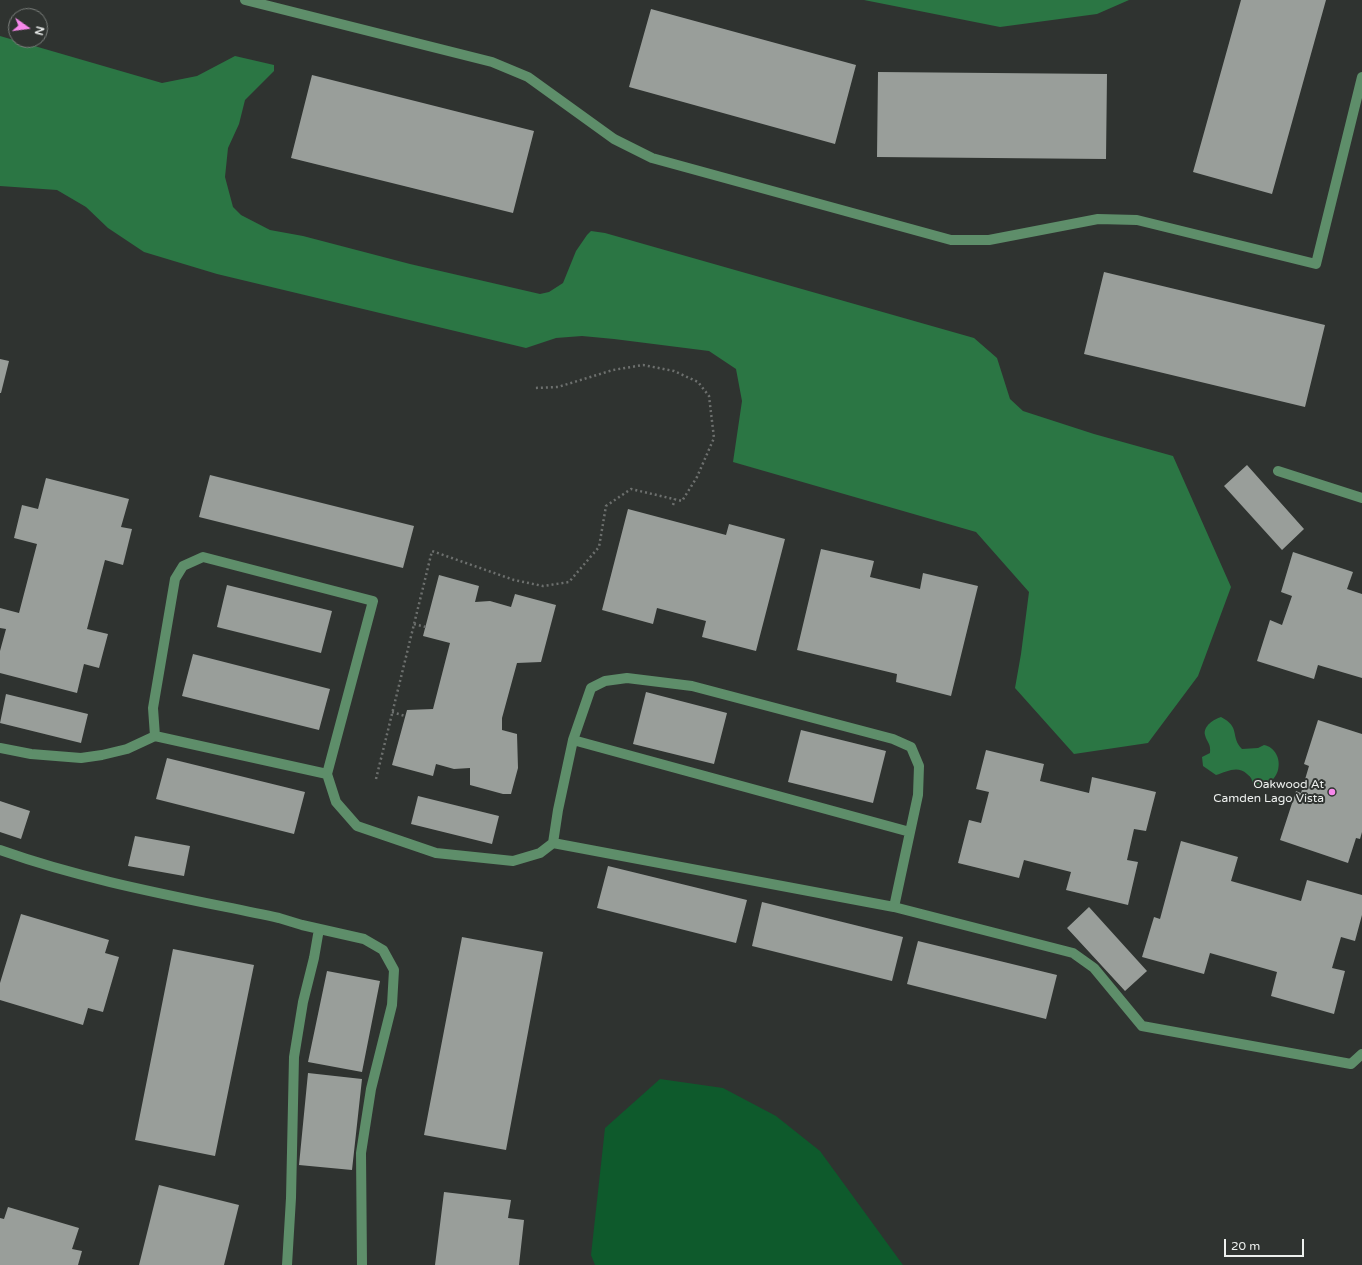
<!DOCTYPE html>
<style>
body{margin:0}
#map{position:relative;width:1362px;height:1265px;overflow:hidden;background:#2f3330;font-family:"Varela Round",sans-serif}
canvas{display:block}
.north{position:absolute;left:8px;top:8px;width:40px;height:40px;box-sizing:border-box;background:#2f3330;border:1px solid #7b7f7c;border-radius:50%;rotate:104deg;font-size:11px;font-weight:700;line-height:16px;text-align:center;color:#edf0ee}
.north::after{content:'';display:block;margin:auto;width:14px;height:18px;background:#f788eb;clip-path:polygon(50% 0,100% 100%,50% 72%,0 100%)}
.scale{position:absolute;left:1224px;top:1239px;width:80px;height:18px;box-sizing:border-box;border:2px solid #edf0ee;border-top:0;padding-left:5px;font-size:12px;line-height:14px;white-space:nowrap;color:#edf0ee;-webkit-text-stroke:3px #2f3330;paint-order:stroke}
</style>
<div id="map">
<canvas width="1362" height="1265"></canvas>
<div class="north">N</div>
<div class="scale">20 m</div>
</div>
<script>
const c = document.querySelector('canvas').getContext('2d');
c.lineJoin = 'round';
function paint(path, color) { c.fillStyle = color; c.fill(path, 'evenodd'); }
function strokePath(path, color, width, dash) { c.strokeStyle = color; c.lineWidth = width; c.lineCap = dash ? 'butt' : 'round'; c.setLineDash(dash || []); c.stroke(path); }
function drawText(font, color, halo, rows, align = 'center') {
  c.font = font + ' "Varela Round",sans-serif'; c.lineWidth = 4; c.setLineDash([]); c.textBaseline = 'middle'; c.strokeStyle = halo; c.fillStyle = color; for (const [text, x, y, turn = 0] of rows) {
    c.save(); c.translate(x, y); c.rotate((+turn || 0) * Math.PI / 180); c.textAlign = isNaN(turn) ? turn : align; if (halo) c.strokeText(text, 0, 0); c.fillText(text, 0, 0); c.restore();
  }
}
paint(new Path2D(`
 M 660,1079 L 723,1088 L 776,1116 L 820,1151 L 903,1265 L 595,1265 L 591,1255 L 605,1128 Z`), '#0e5a2c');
paint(new Path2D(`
 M 864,0 L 1129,0 L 1097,14 L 1000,27 Z
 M 0,36 L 162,83 L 197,76 L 235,56 L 274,65 L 274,71 L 245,100 L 239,124 L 228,148 L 225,177 L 233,207 L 241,215 L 270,230 L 303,236 L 410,264 L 540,294 L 549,292 L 563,283 L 576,251 L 587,235 L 591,231 L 605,233 L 974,338 L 997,358 L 1010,399 L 1023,411 L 1094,434 L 1173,456 L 1231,587 L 1198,676 L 1148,743 L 1074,754 L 1015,688 L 1021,654 L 1029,592 L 976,532 L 733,462 L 742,401 L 736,369 L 709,351 L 614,339 L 582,336 L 556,338 L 526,348 L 217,274 L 144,252 L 108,228 L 86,207 L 57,190 L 0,186 Z
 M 1221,717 C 1241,727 1230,737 1242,749 L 1258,748 L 1264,745 C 1275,747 1281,759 1278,770 C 1277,775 1273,779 1270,783 L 1252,785 C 1253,780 1251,777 1247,774 C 1237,765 1227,772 1216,775 L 1203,766 L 1202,757 L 1210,753 C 1211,743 1207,743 1205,735 C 1203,726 1214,719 1221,717 Z`), '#2b7644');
paint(new Path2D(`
 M 1241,0 L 1326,0 L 1272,194 L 1193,172 Z
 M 651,9 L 856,65 L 835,144 L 629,87 Z
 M 878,72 L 1107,74 L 1106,159 L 877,157 Z
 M 312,75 L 534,131 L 513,213 L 291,158 Z
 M 1104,272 L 1325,325 L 1305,407 L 1084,354 Z
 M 0,359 L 9,361 L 1,393 L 0,393 Z
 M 1247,465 L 1304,529 L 1282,550 L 1224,486 Z
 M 210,475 L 414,526 L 403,568 L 199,517 Z
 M 46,478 L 129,499 L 121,527 L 132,529 L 123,565 L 105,560 L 87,629 L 108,634 L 99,668 L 84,664 L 77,693 L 0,673 L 0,651 L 6,629 L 0,628 L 0,608 L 19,613 L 37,544 L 14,538 L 22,505 L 38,509 Z
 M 628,509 L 726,535 L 729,524 L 785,539 L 756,651 L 702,637 L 706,621 L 657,608 L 653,624 L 602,610 Z
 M 821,549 L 874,561 L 870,577 L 920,589 L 923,573 L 978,586 L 951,696 L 896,682 L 897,674 L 797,650 Z
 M 1293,552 L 1353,572 L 1347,589 L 1362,594 L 1362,678 L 1318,665 L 1314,679 L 1257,661 L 1270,620 L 1282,625 L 1292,596 L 1281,592 Z
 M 439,575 L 479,586 L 475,602 L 490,601 L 511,607 L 515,594 L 556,605 L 541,662 L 517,663 L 502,718 L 502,730 L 517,734 L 518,768 L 511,794 L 503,794 L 470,785 L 470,768 L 454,769 L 436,764 L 433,776 L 392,765 L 407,710 L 433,709 L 450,643 L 423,636 Z
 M 227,585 L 332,611 L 321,653 L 217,627 Z
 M 193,654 L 330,689 L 319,730 L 182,696 Z
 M 646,692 L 727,713 L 714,764 L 633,744 Z
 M 6,694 L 88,714 L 81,743 L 0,723 Z
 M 1318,720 L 1362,734 L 1362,832 L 1360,839 L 1356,838 L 1348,863 L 1280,840 L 1296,791 L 1301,793 L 1309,766 L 1304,764 Z
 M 801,730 L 886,751 L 873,803 L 788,782 Z
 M 986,750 L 1044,764 L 1040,781 L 1089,793 L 1092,777 L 1156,792 L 1146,831 L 1134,829 L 1127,860 L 1138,862 L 1128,905 L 1066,890 L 1071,872 L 1024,860 L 1019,878 L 958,863 L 969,820 L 981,823 L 989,792 L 976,789 Z
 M 167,758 L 305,792 L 294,834 L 156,799 Z
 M 418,796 L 499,816 L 492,844 L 411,824 Z
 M 0,801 L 30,811 L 21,839 L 0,832 Z
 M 135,836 L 190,846 L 184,876 L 128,866 Z
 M 1181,841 L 1238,857 L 1231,881 L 1301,901 L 1307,880 L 1362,895 L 1362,915 L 1355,941 L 1341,937 L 1332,968 L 1345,971 L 1334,1014 L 1271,996 L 1277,972 L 1210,953 L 1204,974 L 1142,957 L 1154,917 L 1160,919 Z
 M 608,866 L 747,900 L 736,943 L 597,908 Z
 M 762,902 L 903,937 L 892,981 L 752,946 Z
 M 1089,907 L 1147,971 L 1125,991 L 1067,928 Z
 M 21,914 L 109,940 L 105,953 L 119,957 L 103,1012 L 88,1008 L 83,1025 L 0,1000 L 0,983 Z
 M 462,937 L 543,952 L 506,1150 L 424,1135 Z
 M 918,941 L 1057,975 L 1046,1019 L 907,984 Z
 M 173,949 L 254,965 L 215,1156 L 135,1140 Z
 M 327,971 L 380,981 L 362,1072 L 308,1062 Z
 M 308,1073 L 362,1079 L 352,1170 L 299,1165 Z
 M 159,1185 L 239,1205 L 224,1265 L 139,1265 Z
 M 444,1192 L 511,1200 L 508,1218 L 524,1220 L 519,1265 L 435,1265 Z
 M 8,1207 L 79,1228 L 72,1249 L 82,1251 L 78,1265 L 0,1265 L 0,1218 L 4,1219 Z`), '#999e9a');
strokePath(new Path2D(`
 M 673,505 L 675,499
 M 414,624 L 426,627
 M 392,712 L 405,716
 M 376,779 L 432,551 L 514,580 L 543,586 L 569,582 L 599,547 L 606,506 L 631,489 L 682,501 L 697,477 L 714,438 L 709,396 L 698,382 L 674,371 L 643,365 L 613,370 L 558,387 L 534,388`), '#6d706e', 2.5, [2, 3]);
strokePath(new Path2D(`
 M 245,0 L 492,62 L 528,77 L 614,139 L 652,158 L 951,240 L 989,240 L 1098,219 L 1137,220 L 1316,264 L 1362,77
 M 1278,471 L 1362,498
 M 155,736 L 153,708 L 175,579 L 183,566 L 203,557 L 373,601 L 327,774 L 336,802 L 357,826 L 436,853 L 513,861 L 540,853 L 553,843 L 558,810 L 573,740 L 591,688 L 605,681 L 627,678 L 692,686 L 893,739 L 911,747 L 919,766 L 918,795 L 894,907
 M 573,740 L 910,832
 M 0,748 L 31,754 L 81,758 L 102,755 L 127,749 L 155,736 L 327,774
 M 553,843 L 894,907 L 1073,953 L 1094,968 L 1142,1026 L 1351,1064 L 1362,1054
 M 0,850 C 90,882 185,898 279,918 L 302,925 L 364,939 L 383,950 L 394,970 L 392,1005 L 371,1089 L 361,1153 L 362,1265
 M 287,1265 L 291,1198 L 294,1057 L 303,1002 L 314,958 L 319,929`), '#5e8e6a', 10);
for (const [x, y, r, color] of [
 [1332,792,4,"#f788eb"]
]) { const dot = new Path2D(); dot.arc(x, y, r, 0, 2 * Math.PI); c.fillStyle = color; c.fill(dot); strokePath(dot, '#2f3330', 1.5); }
drawText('12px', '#edf0ee', '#2f3330', [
 ["Oakwood At",1324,785],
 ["Camden Lago Vista",1324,799]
], 'right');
</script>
